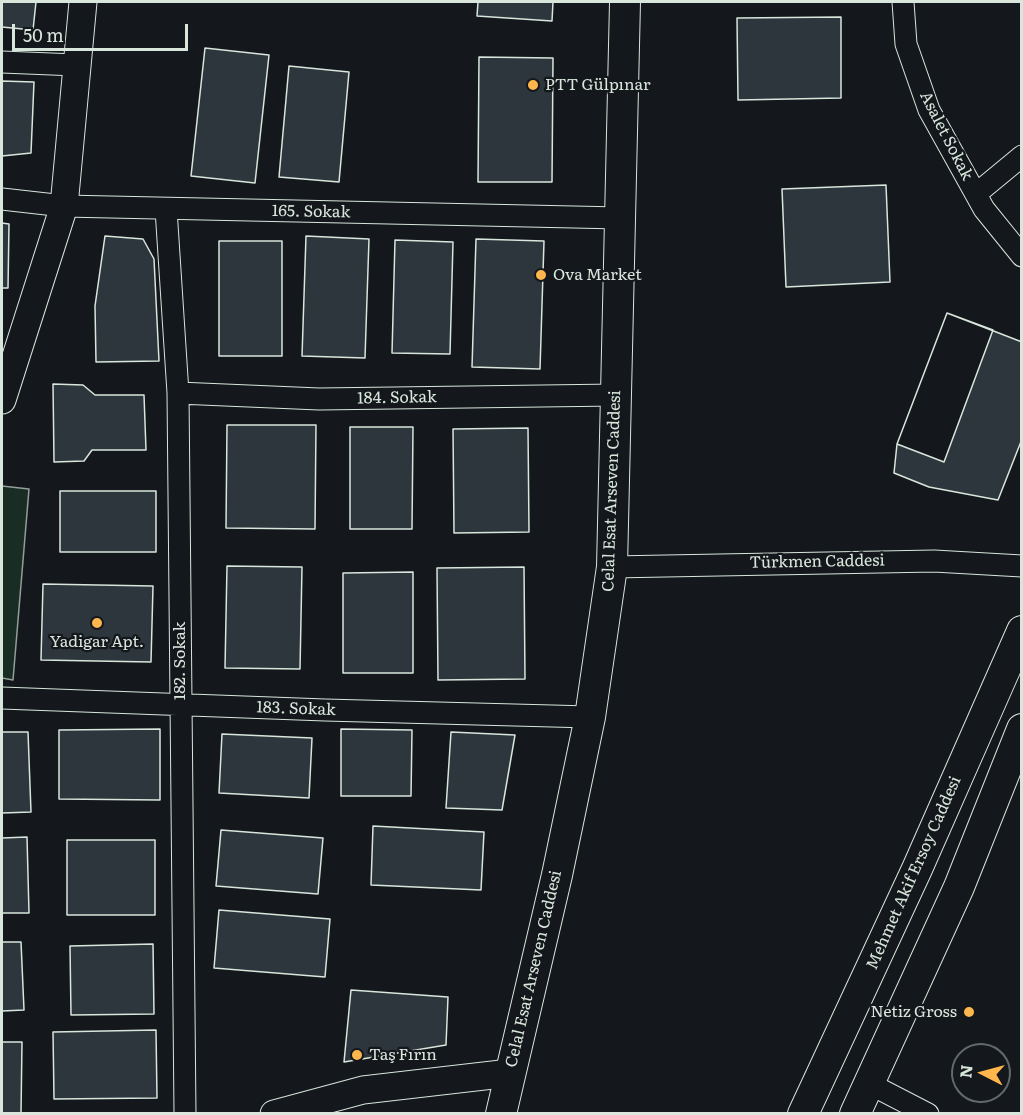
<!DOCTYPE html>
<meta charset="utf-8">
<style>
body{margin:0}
#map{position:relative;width:1023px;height:1115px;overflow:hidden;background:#14181c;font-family:Literata,serif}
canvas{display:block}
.frame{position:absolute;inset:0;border:3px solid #d8e6dc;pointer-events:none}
.north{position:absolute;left:951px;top:1043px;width:60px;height:60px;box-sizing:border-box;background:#14181c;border:2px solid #626a69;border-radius:50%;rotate:276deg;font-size:16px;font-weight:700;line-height:24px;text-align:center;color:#d8e6dc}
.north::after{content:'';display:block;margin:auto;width:21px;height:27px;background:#ffb74d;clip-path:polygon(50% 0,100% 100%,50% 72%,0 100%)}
.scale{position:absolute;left:12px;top:24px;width:176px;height:27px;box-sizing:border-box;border:3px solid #d8e6dc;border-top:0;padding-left:8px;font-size:18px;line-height:21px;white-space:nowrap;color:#d8e6dc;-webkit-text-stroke:4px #14181c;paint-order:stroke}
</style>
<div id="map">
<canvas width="1023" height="1115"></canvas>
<div class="frame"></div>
<div class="north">N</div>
<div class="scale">50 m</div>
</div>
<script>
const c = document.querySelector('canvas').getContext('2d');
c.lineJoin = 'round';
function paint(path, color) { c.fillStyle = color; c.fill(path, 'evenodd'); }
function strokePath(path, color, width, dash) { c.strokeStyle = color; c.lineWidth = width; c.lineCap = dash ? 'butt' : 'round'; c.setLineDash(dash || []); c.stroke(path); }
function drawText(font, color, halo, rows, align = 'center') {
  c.font = font + ' Literata,serif'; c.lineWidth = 4.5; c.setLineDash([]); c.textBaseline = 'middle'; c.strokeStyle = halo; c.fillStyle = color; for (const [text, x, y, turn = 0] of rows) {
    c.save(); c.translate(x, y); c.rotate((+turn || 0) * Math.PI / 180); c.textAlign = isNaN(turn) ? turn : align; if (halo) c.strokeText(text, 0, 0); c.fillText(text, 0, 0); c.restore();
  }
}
const green = new Path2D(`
 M 2,486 L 29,489 L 13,680 L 2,678 Z`);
paint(green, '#1a2d24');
strokePath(green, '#939e99', 1.5);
const building = new Path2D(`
 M 2,2 L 36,2 L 33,30 L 2,27 Z
 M 478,2 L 553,2 L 552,21 L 477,16 Z
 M 841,17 L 841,98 L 738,100 L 737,18 Z
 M 205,48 L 269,55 L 255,183 L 191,176 Z
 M 479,57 L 553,58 L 552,182 L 478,182 Z
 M 289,66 L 349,72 L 339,182 L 279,177 Z
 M 2,81 L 34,82 L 31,153 L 2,156 Z
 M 886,185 L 890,282 L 786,287 L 782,189 Z
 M 2,223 L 9,224 L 8,288 L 2,288 Z
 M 105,236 L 143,239 L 154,259 L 159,361 L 96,362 L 95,306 Z
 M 306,236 L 369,239 L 365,358 L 302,356 Z
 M 476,239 L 544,241 L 540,369 L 472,367 Z
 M 395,240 L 453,242 L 450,354 L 392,353 Z
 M 219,241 L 282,241 L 282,356 L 219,356 Z
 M 947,313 L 993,330 L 944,462 L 897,444 Z
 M 947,313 L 1022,342 L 1022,439 L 998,500 L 929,487 L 894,473 L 897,444 Z
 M 53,384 L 83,385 L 95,395 L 144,395 L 146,450 L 92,450 L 84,461 L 54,462 Z
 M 227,425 L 316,425 L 315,529 L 226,528 Z
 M 350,427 L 413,427 L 412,529 L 350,529 Z
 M 528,428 L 529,532 L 454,533 L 453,429 Z
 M 60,491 L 156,491 L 156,552 L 60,552 Z
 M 227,566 L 302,567 L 300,669 L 225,668 Z
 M 524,567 L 525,679 L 438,680 L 437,568 Z
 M 413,572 L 413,673 L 343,673 L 343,573 Z
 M 43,584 L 153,586 L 151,662 L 41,660 Z
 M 160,729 L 160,800 L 59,799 L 59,730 Z
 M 341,729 L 412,730 L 411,796 L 341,796 Z
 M 2,732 L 28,732 L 31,812 L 2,813 Z
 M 451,732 L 515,735 L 502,810 L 446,808 Z
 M 222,734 L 312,738 L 309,798 L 219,793 Z
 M 373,826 L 484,832 L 481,890 L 371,885 Z
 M 221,830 L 323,838 L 318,894 L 216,886 Z
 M 27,837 L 29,913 L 2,913 L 2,838 Z
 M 67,840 L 155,840 L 155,915 L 67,915 Z
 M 219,910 L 330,919 L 325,977 L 214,968 Z
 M 2,942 L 21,942 L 24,1010 L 2,1011 Z
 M 153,944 L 154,1014 L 71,1015 L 70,946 Z
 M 351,990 L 448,997 L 446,1045 L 344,1062 Z
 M 156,1030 L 157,1098 L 54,1099 L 53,1032 Z
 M 2,1042 L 22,1042 L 21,1114 L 2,1114 Z`);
paint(building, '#2c363c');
strokePath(building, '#d8e6dc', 1.5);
const minor = new Path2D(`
 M 903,2 L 906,44 L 929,110 L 984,209 L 1022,256
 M 2,62 L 76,65
 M 976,194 L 1022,156
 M 2,199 L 64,206 L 620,218
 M 166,209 L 178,393 L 185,1114
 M 178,393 L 319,399 L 616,395
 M 612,567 L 934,561 L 1022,566
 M 2,698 L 325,710 L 590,717
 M 868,1083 L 928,1114`);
const tertiary = new Path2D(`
 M 2,400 L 64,206 L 83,2
 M 274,1114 L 363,1090 L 510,1073`);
const secondary = new Path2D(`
 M 501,1114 L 557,875 L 590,717 L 612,567 L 625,2
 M 803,1114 L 917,869 L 1022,631
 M 855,1114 L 959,887 L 1022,729`);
strokePath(minor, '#d8e6dc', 23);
strokePath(tertiary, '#d8e6dc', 29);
strokePath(secondary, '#d8e6dc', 32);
strokePath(minor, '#14181c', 21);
strokePath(tertiary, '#14181c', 27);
strokePath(secondary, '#14181c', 30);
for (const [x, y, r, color] of [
 [533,85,6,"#ffb74d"],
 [541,275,6,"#ffb74d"],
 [97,623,6,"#ffb74d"],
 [969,1012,6,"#ffb74d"],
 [357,1055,6,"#ffb74d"]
]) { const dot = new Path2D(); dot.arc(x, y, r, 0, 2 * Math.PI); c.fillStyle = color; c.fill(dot); strokePath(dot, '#14181c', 2); }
drawText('16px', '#d8e6dc', '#14181c', [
 ["PTT Gülpınar",545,85],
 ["Ova Market",553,275],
 ["Yadigar Apt.",97,642,"center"],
 ["Netiz Gross",957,1012,"right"],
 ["Taş Fırın",369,1055]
], 'left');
drawText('16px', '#d8e6dc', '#14181c', [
 ["Asalet Sokak",946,136,63],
 ["165. Sokak",311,212,1],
 ["184. Sokak",397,398,-1],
 ["Celal Esat Arseven Caddesi",612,491,-88],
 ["Türkmen Caddesi",817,562,-1],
 ["182. Sokak",180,661,-90],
 ["183. Sokak",296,709,2],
 ["Mehmet Akif Ersoy Caddesi",914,873,-66],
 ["Celal Esat Arseven Caddesi",534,969,-77]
]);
</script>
